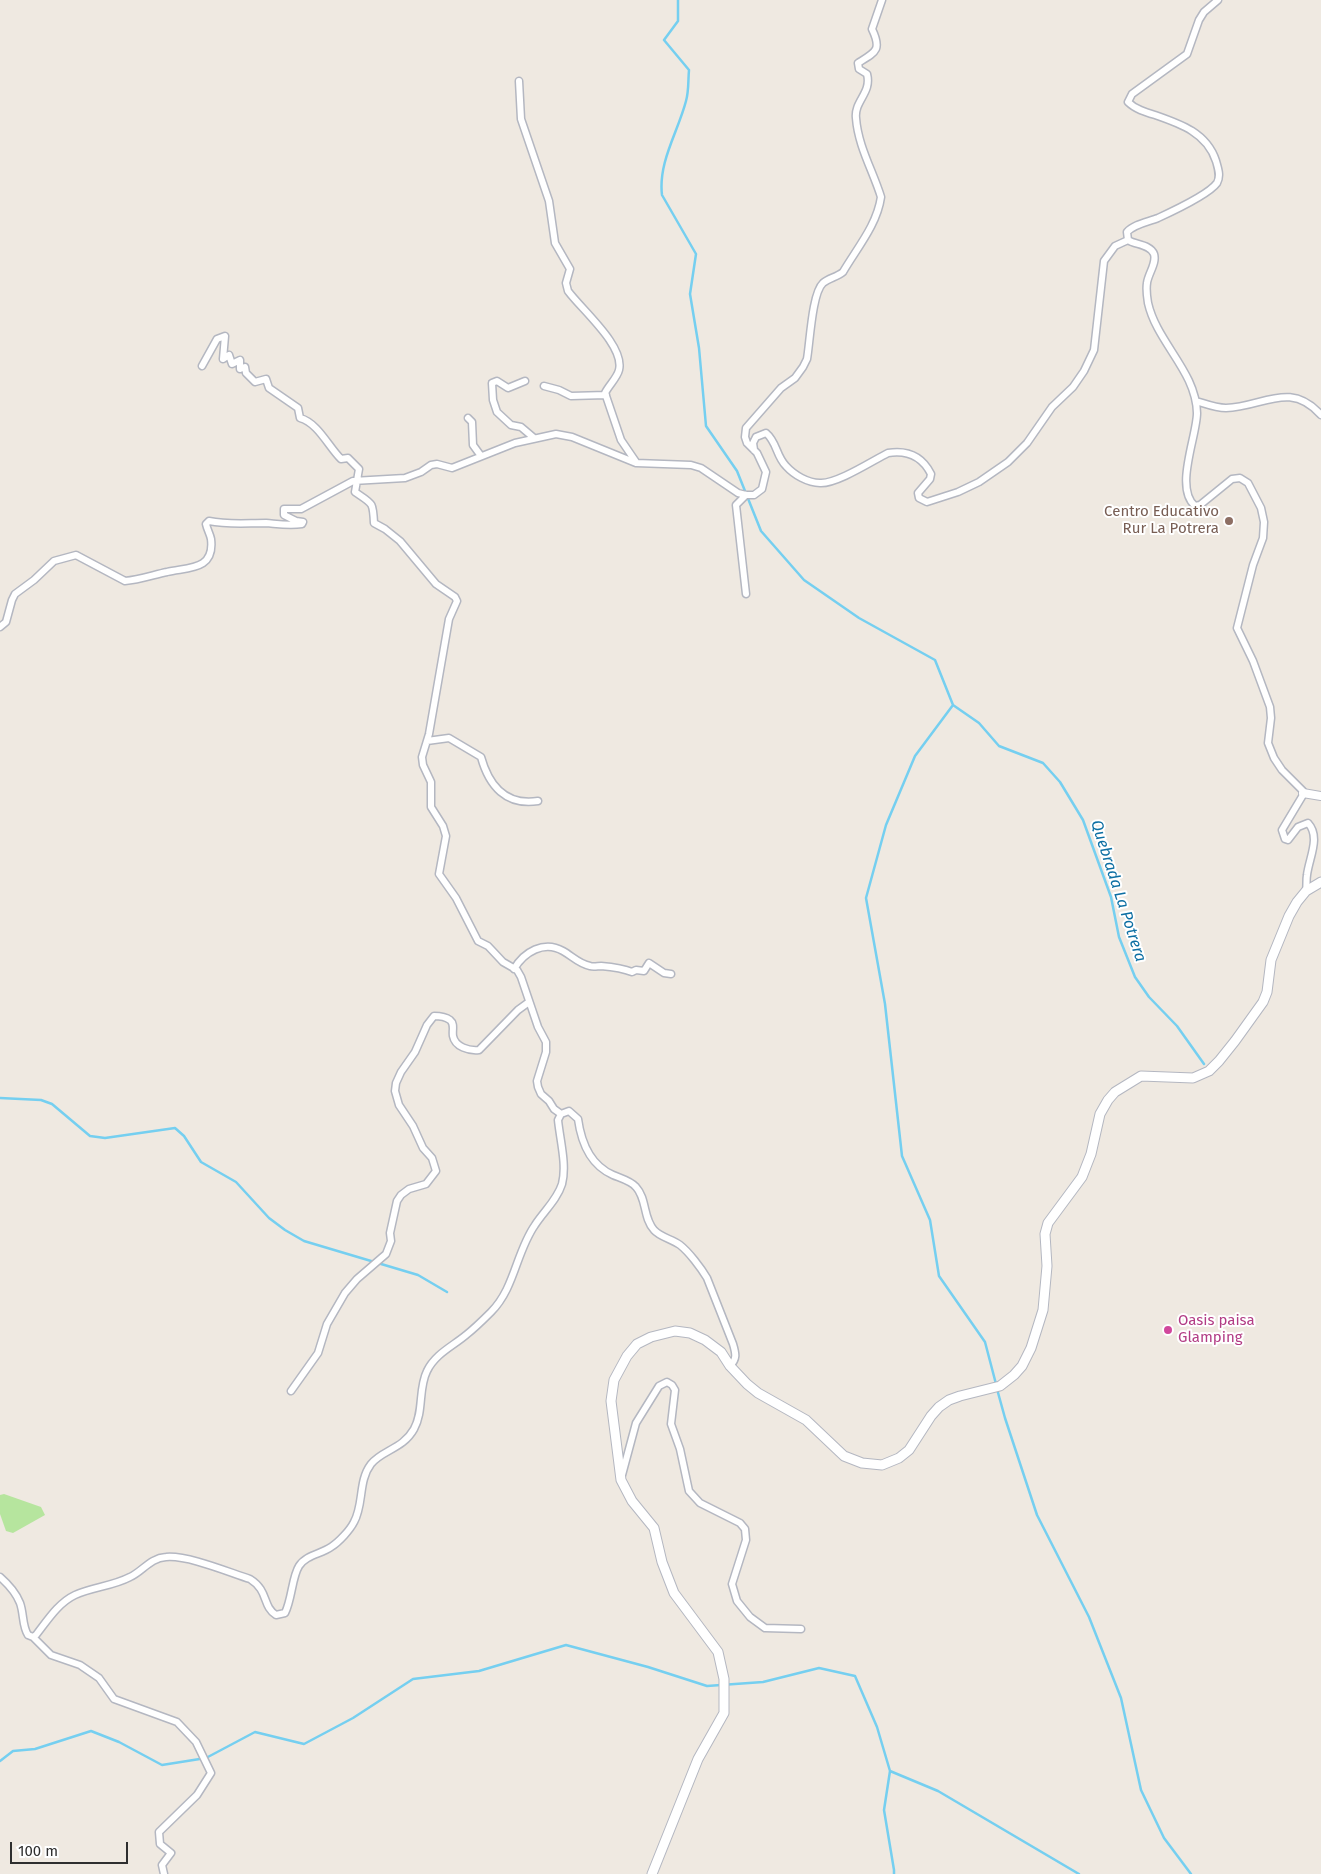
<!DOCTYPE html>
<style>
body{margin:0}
#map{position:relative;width:1321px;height:1874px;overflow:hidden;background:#efe9e1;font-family:"Fira Sans",sans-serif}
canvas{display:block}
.scale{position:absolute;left:10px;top:1842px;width:118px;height:22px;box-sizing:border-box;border:2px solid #2e2e2e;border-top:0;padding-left:6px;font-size:15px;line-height:18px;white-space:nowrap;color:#2e2e2e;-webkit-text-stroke:4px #fff;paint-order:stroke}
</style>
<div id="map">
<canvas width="1321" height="1874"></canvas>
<div class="scale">100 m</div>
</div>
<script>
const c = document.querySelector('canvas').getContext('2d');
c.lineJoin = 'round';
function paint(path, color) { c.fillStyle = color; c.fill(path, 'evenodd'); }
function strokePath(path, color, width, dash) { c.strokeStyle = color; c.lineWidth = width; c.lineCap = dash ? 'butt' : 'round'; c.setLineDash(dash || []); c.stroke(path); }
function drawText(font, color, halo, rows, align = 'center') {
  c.font = font + ' "Fira Sans",sans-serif'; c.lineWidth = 4; c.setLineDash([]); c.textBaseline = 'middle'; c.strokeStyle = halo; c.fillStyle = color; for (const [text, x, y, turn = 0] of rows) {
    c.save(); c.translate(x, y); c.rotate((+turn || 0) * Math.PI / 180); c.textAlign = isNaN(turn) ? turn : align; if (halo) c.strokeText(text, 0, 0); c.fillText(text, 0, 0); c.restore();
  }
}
paint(new Path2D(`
 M 4,1494 L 41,1507 L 45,1515 L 13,1533 L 6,1531 L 0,1514 L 0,1495 Z`), '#b6e59e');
strokePath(new Path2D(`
 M 678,0 L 678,21 L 664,40 L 689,70 C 688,80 689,91 686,101 C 678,132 658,162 662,195 L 696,254 L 690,294 L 699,348 L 706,426 L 737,471 L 761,531 L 804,580 L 859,618 L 935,660 L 953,705 L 979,723 L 999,746 L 1043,763 L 1060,782 L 1083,820 L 1111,897 L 1119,937 L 1135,977 L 1149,997 L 1177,1026 L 1204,1064
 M 953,705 L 915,756 L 886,825 L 866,898 L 885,1004 L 902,1156 L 930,1220 L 939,1276 L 985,1342 L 996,1384
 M 0,1098 L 41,1100 L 52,1104 L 90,1136 L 105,1138 L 175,1128 L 184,1136 L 201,1162 L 236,1182 L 269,1218 L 285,1230 L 304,1241 L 418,1275 L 447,1292
 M 997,1389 L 1005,1418 L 1037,1515 L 1089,1617 L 1121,1698 L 1141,1790 L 1164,1838 L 1191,1874
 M 0,1761 L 13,1751 L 35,1749 L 91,1731 L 119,1742 L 162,1765 L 206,1758 L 255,1732 L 304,1744 L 353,1718 L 413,1679 L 479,1671 L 566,1645 L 648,1667 L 707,1686 L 763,1682 L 819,1668 L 855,1676 L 877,1727 L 890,1771 L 884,1810 L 894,1870 L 894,1874
 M 890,1771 L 938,1791 L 1079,1874`), '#75cff0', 2.5);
const minor = new Path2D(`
 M 1218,0 L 1204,12 L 1199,20 L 1187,54 L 1132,94 L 1128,102 C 1135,109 1145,112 1155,115 C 1181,124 1207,133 1216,161 C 1218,168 1221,176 1217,183 C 1209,194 1171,212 1158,218 C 1148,222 1134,224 1127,232 L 1128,240 C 1135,245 1150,244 1154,254 C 1157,263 1148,274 1147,283 C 1146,289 1147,297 1148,303 C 1157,343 1196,371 1197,413 C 1197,436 1174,488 1195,506 L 1200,505 L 1232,479 L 1240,478 L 1248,483 L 1261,508 L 1264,522 L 1263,538 L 1253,565 L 1237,628 L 1253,661 L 1270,707 L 1271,718 L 1268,743 L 1274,758 L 1282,770 L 1303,791 L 1303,795 L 1282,830 L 1285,839 L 1288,840 L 1298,827 L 1308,823 C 1321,837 1309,858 1307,875 C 1306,880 1307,886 1306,891
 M 519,81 L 521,119 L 549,201 L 555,243 L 570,269 L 566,283 L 568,291 C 582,310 625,346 619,370 C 617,378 609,385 605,393 L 621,440 L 636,462
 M 202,366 L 217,339 L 225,336 L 223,359 L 229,355 L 232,364 L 240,360 L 240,369 L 245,367 L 246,373 L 255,382 L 266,379 L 269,388 L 298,408 L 300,418 C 318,423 328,446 341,459 L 348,458 L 359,469 L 355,492 C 373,504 373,502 374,523 L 385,529 L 400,541 L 436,584 L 455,597 L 457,601 L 449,619 L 429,734 L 422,757 L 423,765 L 431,782 L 431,807 L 443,826 L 446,836 L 439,874 L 456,898 L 478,941 L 488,946 L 503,962 L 517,970 L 521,977 L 538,1027 L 546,1042 L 546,1052 L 537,1081 L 538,1087 L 541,1094 L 549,1101 L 554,1109 L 561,1114
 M 525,381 L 508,388 L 497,381 L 492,383 L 493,400 L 497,412 L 511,425 L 521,427 L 534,438
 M 544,386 L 559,390 L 571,396 L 606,395
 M 1196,401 C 1206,404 1216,408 1226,408 C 1263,407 1290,380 1321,415
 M 468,418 L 472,422 L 473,445 L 481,456
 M 754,450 L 753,443 L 756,437 L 766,433 C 777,442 776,456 786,466 C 794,475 808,483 820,483 C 837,484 872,461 888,453 C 907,450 922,456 931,474 L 930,479 L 918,493 L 919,498 L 927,502 L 958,492 L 979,482 L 1008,462 L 1027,443 L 1052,407 L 1073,387 L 1084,371 L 1094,350 L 1104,261 L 1115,246 L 1128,240
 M 746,495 L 736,505 L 746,594
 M 0,627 L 6,622 L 12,600 L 15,594 L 34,580 L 54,561 L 76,555 L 125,581 C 139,580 153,575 167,572 C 187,567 215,571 211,539 C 210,534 207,529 206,524 L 209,521 C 228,525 246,523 266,523 C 278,524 289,526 302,524 L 303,522 L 296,521 L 284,515 L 284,509 L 301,509 L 353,481 L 405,478 L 421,472 L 431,465 L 437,464 L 452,468 L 515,443 L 556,434 L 572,437 L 636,463 L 691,465 L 701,468 L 738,493 L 746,495 L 754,495 L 762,489 L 766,472 L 757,453 L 747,443 L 745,437 L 746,428 L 781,388 L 795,378 L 803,367 L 807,359 C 810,342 812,293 823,283 C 829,278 837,277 843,272 C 857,248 877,225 881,197 C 873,171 858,146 856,118 C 854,101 872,93 867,74 L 859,69 L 858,63 C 876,52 882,50 872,29 L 882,0
 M 427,741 L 449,738 L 481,757 C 489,786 506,806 538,801
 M 514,969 C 524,952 544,940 563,951 C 572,956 579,964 590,966 C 593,967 598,966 601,966 C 612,967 622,968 632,972 L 636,970 L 644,971 L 649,963 L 664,973 L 671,974
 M 291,1391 L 318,1353 L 327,1324 L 345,1293 L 357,1279 L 386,1254 L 391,1241 L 390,1233 L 397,1201 L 401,1195 L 409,1189 L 426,1184 L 436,1171 L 432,1158 L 423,1148 L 413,1126 L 399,1105 L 395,1091 L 396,1083 L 401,1072 L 415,1052 L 427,1025 L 434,1016 C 439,1016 446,1017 450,1020 C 455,1024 452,1030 453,1036 C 455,1047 469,1051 479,1050 L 518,1010 L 529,1002
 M 622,1475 L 636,1423 L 659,1386 L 667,1382 L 672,1385 L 675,1390 L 671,1424 L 680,1449 L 689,1491 L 700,1503 L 740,1523 L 745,1529 L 746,1540 L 732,1584 L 737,1601 L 750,1617 L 765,1628 L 801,1629
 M 0,1577 C 8,1584 16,1593 20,1603 C 24,1614 22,1626 28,1635 L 33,1637 L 36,1635 C 47,1621 58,1603 75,1595 C 93,1587 113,1586 130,1577 C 143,1571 150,1558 166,1557 C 188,1555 228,1572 250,1579 C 269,1591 262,1606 276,1615 L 285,1613 C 292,1599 292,1577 299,1566 C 306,1555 321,1554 331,1547 C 339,1542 350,1530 354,1522 C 364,1504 358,1481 371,1464 C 382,1450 403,1449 414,1429 C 424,1411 418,1389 427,1371 C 435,1354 453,1346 466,1335 C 475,1328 483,1320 491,1312 C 515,1288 516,1252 535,1225 C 544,1211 557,1200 562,1184 C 567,1165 560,1140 558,1120 L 561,1114 L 569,1111 L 578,1119 C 581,1141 590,1165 613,1175 C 620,1178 631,1181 636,1187 C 647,1199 643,1218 654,1230 C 660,1237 672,1239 680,1245 C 689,1252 701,1268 707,1278 L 733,1344 C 736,1354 737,1359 730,1366
 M 33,1637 L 51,1655 L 80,1665 L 99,1678 L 114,1699 L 177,1722 L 196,1742 L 211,1773 L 197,1795 L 159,1832 L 160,1844 L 171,1853 L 162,1865 L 164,1874`);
const tertiary = new Path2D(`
 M 1303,793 L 1321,796`);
const secondary = new Path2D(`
 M 652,1874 L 698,1759 L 724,1713 L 724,1679 L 718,1652 L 674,1593 L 662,1562 L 654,1528 L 632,1501 L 621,1480 L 611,1401 L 614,1380 L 627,1356 L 637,1344 L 651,1337 L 675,1331 L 690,1333 L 705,1340 L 721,1352 L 730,1366 L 747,1384 L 758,1393 L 806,1420 L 844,1456 L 862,1463 L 882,1465 L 899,1458 L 909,1450 L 931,1416 L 939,1407 L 949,1400 L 960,1396 L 1000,1386 L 1014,1375 L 1022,1366 L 1031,1348 L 1043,1310 L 1047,1266 L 1045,1234 L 1048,1223 L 1082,1177 L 1091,1154 L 1100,1114 L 1108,1100 L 1115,1092 L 1141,1076 L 1193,1078 L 1209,1071 L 1219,1061 L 1235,1041 L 1263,1002 L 1267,992 L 1271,960 L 1289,916 L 1297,902 L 1306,891 L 1321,882`);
strokePath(minor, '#b4b7c1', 9);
strokePath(tertiary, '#b4b7c1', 10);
strokePath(secondary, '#b4b7c1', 11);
strokePath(minor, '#fff', 6);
strokePath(tertiary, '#fff', 8);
strokePath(secondary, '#fff', 9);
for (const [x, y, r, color] of [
 [1229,521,5,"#8d6e63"],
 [1168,1330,5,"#d1479c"]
]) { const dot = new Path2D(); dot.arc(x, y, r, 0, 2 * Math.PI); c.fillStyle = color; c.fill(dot); strokePath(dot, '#fff', 2); }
drawText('15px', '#785e54', '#fff', [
 ["Centro Educativo",1219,512],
 ["Rur La Potrera",1219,529]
], 'right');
drawText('15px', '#b23c85', '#fff', [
 ["Oasis paisa",1178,1321],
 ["Glamping",1178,1338]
], 'left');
drawText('italic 16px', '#0d6fa3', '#fff', [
 ["Quebrada La Potrera",1118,891,72]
]);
</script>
